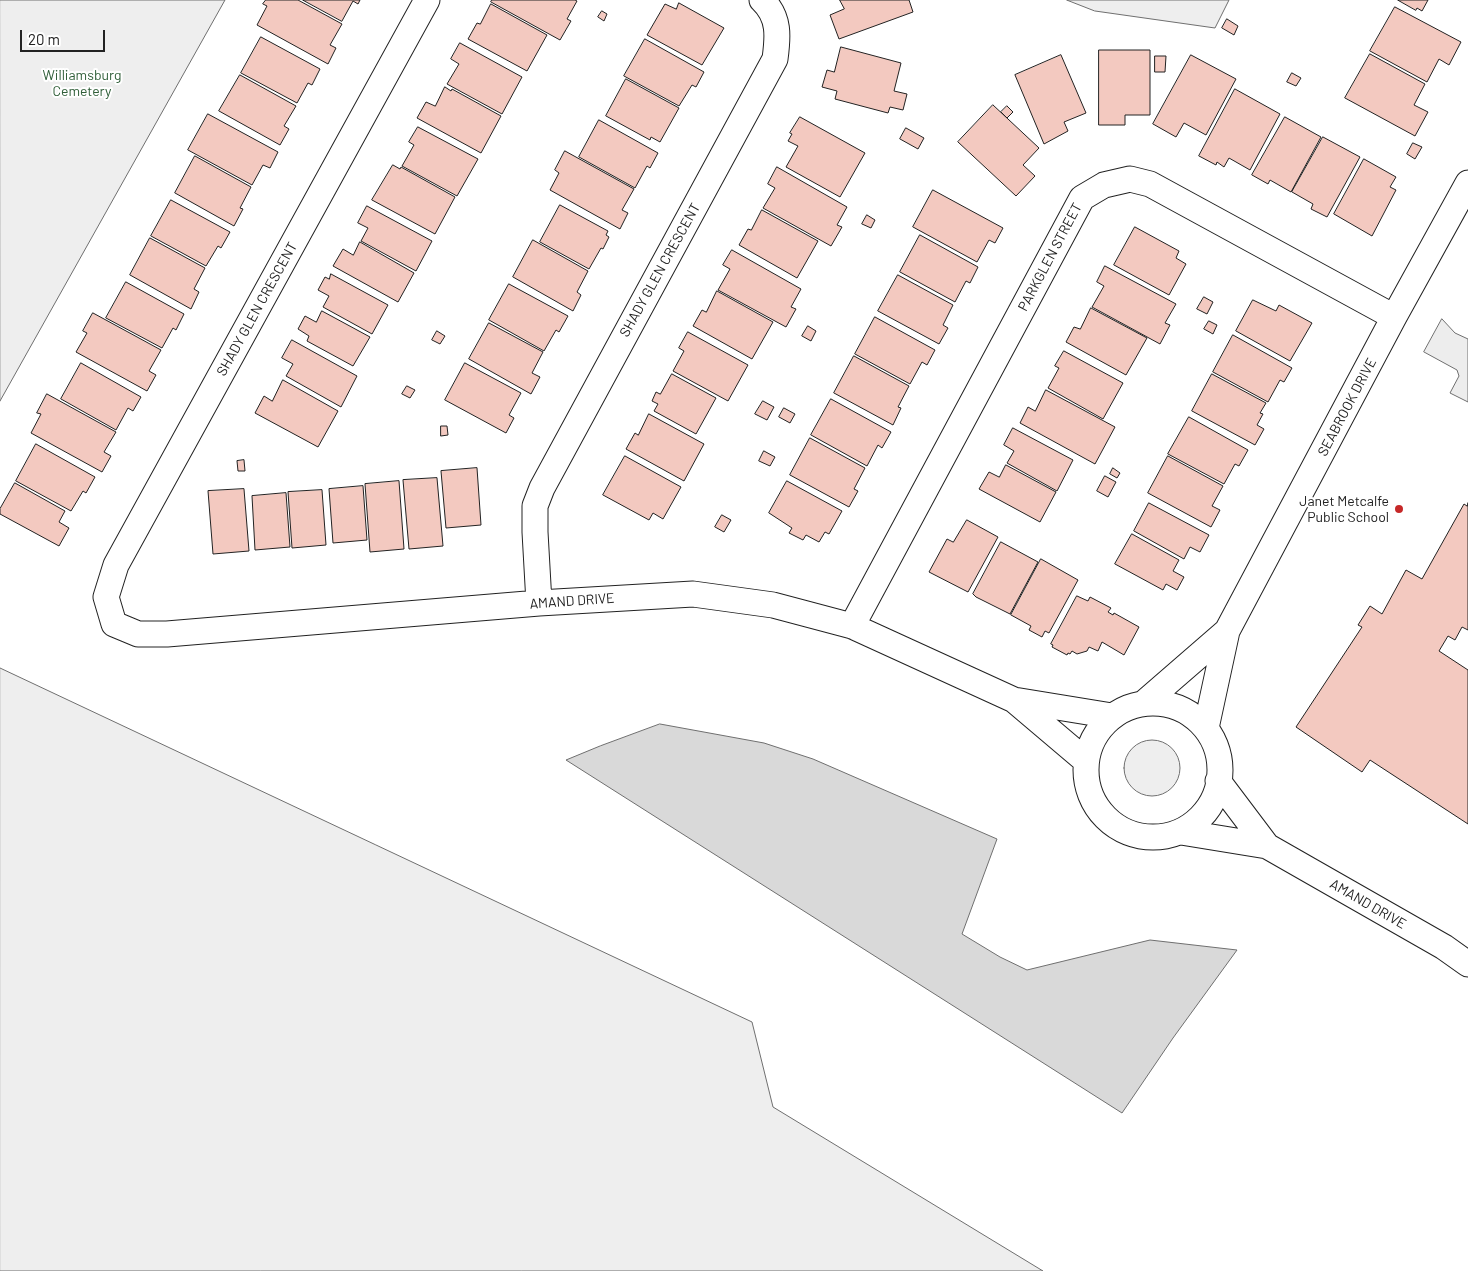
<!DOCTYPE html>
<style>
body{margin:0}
#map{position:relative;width:1468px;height:1271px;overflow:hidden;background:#fff;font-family:Barlow,sans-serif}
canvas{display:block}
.scale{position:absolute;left:20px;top:30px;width:85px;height:22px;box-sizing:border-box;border:2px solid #222;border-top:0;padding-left:6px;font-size:15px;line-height:18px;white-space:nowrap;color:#222;-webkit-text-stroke:4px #fff;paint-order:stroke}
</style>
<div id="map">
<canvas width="1468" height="1271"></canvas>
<div class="scale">20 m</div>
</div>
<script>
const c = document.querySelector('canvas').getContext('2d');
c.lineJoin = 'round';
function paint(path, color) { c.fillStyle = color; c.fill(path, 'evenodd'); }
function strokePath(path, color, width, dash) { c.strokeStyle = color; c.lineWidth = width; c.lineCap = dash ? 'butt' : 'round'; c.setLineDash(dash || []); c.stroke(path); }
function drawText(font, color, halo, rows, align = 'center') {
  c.font = font + ' Barlow,sans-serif'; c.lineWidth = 4; c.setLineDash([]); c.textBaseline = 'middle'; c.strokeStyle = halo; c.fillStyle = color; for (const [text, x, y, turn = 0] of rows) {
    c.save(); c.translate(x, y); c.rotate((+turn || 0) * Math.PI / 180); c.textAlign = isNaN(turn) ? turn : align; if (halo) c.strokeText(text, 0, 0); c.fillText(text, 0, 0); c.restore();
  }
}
const green = new Path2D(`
 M 0,0 L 225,0 L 0,401 Z
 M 1067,0 L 1229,0 L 1215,28 L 1095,11 Z
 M 0,668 L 752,1022 L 773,1107 L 1043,1271 L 0,1271 Z
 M1124 768a28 28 0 1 1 56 0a28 28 0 1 1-56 0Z`);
paint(green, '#eee');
strokePath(green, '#6f6f6f', 1);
const parking = new Path2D(`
 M 1442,319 L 1455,333 L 1468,339 L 1468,402 L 1450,393 L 1459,376 L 1457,370 L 1424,352 Z`);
paint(parking, '#ededed');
strokePath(parking, '#6f6f6f', 1);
const water = new Path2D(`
 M 660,724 L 764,743 L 813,759 L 997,839 L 962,934 L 1000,957 L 1027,970 L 1150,940 L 1237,950 L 1173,1038 L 1122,1113 L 566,760 L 600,746 Z`);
paint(water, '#d9d9d9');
strokePath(water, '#6f6f6f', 1);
const building = new Path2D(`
 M 266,0 L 298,0 L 342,24 L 330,45 L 336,48 L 328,64 L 257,25 L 267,6 L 263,4 Z
 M 303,0 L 360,0 L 358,4 L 353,1 L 342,21 Z
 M 492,0 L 575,0 L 577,1 L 567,19 L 571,21 L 560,40 L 491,2 Z
 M 840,0 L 909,0 L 913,12 L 839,39 L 830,15 L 844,9 Z
 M 1398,0 L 1428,0 L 1422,11 L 1417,8 L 1416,10 Z
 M 679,3 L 724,28 L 702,65 L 647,35 L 665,4 L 676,9 Z
 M 491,4 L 547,35 L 527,71 L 468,39 L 477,23 L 480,24 Z
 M 1395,7 L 1461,42 L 1449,65 L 1439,59 L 1427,82 L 1370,51 Z
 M 602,11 L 607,14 L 604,21 L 598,17 Z
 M 1227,19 L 1238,26 L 1234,35 L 1222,28 Z
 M 261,37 L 320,69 L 312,85 L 308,83 L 297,103 L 241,73 Z
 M 645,39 L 704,72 L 696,87 L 692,85 L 679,106 L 624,76 Z
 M 460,43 L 522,77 L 502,114 L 447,84 L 459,64 L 451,59 Z
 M 841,47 L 901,63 L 894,91 L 907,94 L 903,110 L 890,107 L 888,113 L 835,99 L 837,91 L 822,87 L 827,70 L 834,72 Z
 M 1099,50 L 1150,50 L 1150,115 L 1125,115 L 1125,125 L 1099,125 Z
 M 1370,54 L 1425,84 L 1414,105 L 1428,112 L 1415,136 L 1345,98 Z
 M 1061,55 L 1086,113 L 1064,122 L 1068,131 L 1044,144 L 1015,75 Z
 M 1191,55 L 1236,79 L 1206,135 L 1184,123 L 1176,137 L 1153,124 Z
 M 1155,56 L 1166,56 L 1165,72 L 1155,72 Z
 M 1292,73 L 1301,78 L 1296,86 L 1287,82 Z
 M 240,75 L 296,106 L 284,126 L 289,129 L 280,145 L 219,111 Z
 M 626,79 L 679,108 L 660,142 L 651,137 L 650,140 L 606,116 Z
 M 445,87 L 451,91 L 452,89 L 501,116 L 481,153 L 417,118 L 426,102 L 435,106 Z
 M 1235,89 L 1280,114 L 1250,170 L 1229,158 L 1224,167 L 1217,162 L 1216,165 L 1199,156 Z
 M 993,105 L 1039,148 L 1023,165 L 1035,176 L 1016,196 L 958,142 Z
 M 1007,106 L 1013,112 L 1007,118 L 1001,112 Z
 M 208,114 L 278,152 L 270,168 L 263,165 L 252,185 L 188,150 Z
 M 800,117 L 865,153 L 840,197 L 786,167 L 798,146 L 788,141 L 792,134 L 790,133 Z
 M 1285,117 L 1321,137 L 1291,192 L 1270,180 L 1268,184 L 1252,175 Z
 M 599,120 L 658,153 L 650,168 L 647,166 L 635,188 L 579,157 Z
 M 418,127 L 478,159 L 457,196 L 402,166 L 414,145 L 409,142 Z
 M 906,128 L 924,138 L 918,149 L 900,139 Z
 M 1323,137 L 1360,157 L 1327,217 L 1311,209 L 1313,204 L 1292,192 Z
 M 1413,143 L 1422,147 L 1415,159 L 1407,154 Z
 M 565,151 L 634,189 L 622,210 L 628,213 L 620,229 L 550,190 L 559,173 L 555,170 Z
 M 195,156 L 251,187 L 240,208 L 243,209 L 234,226 L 175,193 Z
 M 1364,159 L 1396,177 L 1390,187 L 1396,190 L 1372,236 L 1334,214 Z
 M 393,165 L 400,169 L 401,167 L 455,197 L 435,234 L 372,200 Z
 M 777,167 L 847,207 L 837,225 L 842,227 L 831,246 L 763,208 L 775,188 L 768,184 Z
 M 933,190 L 1003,228 L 995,243 L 989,240 L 977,262 L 913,227 Z
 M 171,200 L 230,232 L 221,248 L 218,246 L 206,266 L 151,236 Z
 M 560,205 L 608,231 L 606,235 L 609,237 L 603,249 L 601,248 L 589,269 L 540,242 Z
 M 367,206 L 432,241 L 416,271 L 361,241 L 368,228 L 358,223 Z
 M 762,210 L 818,241 L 797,278 L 739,245 L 748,229 L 751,230 Z
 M 867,215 L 875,220 L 871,228 L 862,224 Z
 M 1135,227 L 1179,251 L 1176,258 L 1186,264 L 1169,295 L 1114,265 Z
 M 920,235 L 978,267 L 970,283 L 966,281 L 955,302 L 900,272 Z
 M 150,238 L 205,268 L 194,289 L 199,292 L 191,309 L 130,275 Z
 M 533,240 L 588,271 L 577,292 L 581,295 L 573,311 L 513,277 Z
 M 360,242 L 414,273 L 398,302 L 333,266 L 343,249 L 353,255 Z
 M 732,250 L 801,289 L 791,307 L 796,309 L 786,327 L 718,290 L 730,269 L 723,265 Z
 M 1105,266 L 1176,304 L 1165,323 L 1170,325 L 1160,344 L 1092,307 L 1104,286 L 1097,282 Z
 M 331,274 L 388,305 L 372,334 L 323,307 L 329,296 L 318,290 L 325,277 L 329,279 Z
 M 898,275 L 953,305 L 943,325 L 948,328 L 939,344 L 878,311 Z
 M 126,282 L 184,314 L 176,330 L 173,328 L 162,348 L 106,318 Z
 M 509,284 L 568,316 L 559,332 L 556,330 L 544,351 L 489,320 Z
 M 717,291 L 773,322 L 752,359 L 693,326 L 702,310 L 706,312 Z
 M 1204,297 L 1213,302 L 1207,314 L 1197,309 Z
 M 1253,300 L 1276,311 L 1279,305 L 1312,323 L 1290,361 L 1236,331 Z
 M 1091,308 L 1147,338 L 1126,375 L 1066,342 L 1074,327 L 1080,329 Z
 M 322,311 L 370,337 L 353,366 L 307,341 L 309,336 L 298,329 L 305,316 L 316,322 Z
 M 93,313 L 161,350 L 149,371 L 156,375 L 147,391 L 76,352 L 87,333 L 83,331 Z
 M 875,317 L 935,350 L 927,365 L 922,362 L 910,384 L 855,354 Z
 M 1209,321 L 1217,325 L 1213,334 L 1204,329 Z
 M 489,323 L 543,352 L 532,373 L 540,377 L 531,394 L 469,359 Z
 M 808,326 L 816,331 L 811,341 L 802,336 Z
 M 437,331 L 445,336 L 440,344 L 432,340 Z
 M 688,332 L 748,365 L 728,401 L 673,371 L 684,351 L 679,348 Z
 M 1233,335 L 1292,368 L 1284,382 L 1280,380 L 1268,402 L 1213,372 Z
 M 292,340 L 357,376 L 341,407 L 286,376 L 293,364 L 282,358 Z
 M 1064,351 L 1123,383 L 1103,419 L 1048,388 L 1059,368 L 1055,366 Z
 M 854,356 L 909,386 L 898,407 L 901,408 L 893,425 L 834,393 Z
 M 81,363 L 141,397 L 133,411 L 128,408 L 116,430 L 61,399 Z
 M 465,363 L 521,393 L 509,415 L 514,418 L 506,433 L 445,400 Z
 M 672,374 L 716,398 L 696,434 L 654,411 L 658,404 L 652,401 L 656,392 L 660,394 Z
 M 1212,374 L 1266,403 L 1260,413 L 1263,414 L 1257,425 L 1264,429 L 1255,445 L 1192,411 Z
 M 283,380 L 338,411 L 318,447 L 255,413 L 264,396 L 272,401 Z
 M 407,386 L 415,390 L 410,398 L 402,394 Z
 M 1046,390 L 1115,427 L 1095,464 L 1020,423 L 1028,407 L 1035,411 Z
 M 47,394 L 116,432 L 104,452 L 111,456 L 102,472 L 31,433 L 41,414 L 37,413 Z
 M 831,399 L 891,432 L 882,448 L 878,445 L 867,466 L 811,435 Z
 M 763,401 L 774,407 L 767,420 L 755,414 Z
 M 784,408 L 795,414 L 790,423 L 779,417 Z
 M 649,414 L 704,444 L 684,481 L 626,449 L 635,433 L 638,435 Z
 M 1189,417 L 1248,450 L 1239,466 L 1235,464 L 1224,484 L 1168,454 Z
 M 441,426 L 447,426 L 448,435 L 441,436 Z
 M 1013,428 L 1073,460 L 1057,491 L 1007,463 L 1014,451 L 1004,445 Z
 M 810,438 L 865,468 L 854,489 L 858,491 L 849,507 L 790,475 Z
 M 36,444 L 95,477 L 86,493 L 83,491 L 71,511 L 16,481 Z
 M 764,451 L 775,457 L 770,466 L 759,461 Z
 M 625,456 L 681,487 L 663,519 L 653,513 L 649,520 L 603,495 Z
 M 1168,456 L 1223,486 L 1212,506 L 1220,510 L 1211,527 L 1148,493 Z
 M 244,460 L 245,471 L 238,471 L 237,461 Z
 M 1006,465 L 1056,492 L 1040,522 L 979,489 L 989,472 L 999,477 Z
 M 477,468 L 481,525 L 446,528 L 441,471 Z
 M 1113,468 L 1120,473 L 1117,478 L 1110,474 Z
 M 1105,476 L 1116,482 L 1108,497 L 1097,491 Z
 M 437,478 L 443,546 L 409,549 L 403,480 Z
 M 399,481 L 404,549 L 370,552 L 365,484 Z
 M 787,481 L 842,511 L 829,534 L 825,532 L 819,542 L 806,535 L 803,540 L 789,533 L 792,528 L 769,513 Z
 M 15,483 L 65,511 L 59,522 L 69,528 L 59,546 L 0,514 L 0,509 Z
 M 363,486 L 367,540 L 333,543 L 329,489 Z
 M 244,489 L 249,551 L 213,554 L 208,491 Z
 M 322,490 L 326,545 L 292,548 L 288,492 Z
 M 286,493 L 290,547 L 255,550 L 252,496 Z
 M 1149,503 L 1209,535 L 1200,552 L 1190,547 L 1184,559 L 1134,531 Z
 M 1468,503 L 1468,630 L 1462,627 L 1455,640 L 1448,636 L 1439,651 L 1468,670 L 1468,824 L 1370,760 L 1362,772 L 1296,727 L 1362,627 L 1358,625 L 1370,606 L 1382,614 L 1406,570 L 1422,579 L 1464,504 L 1467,506 Z
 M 722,515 L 731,520 L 724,532 L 715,527 Z
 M 967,520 L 998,537 L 968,592 L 929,572 L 947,539 L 953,542 Z
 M 1132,534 L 1179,560 L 1173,571 L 1184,577 L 1177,590 L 1166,584 L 1163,590 L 1115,564 Z
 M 1001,542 L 1038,562 L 1010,614 L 976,597 L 973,594 Z
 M 1041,559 L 1078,580 L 1049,633 L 1045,631 L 1042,637 L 1029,630 L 1031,626 L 1011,615 Z
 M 1077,596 L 1088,601 L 1090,597 L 1111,608 L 1108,612 L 1113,615 L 1114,613 L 1139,627 L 1124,655 L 1102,642 L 1098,651 L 1089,647 L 1087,651 L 1077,654 L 1072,651 L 1070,654 L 1068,653 L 1067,655 L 1052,647 L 1053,645 L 1051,644 Z`);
paint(building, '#f3c9c0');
strokePath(building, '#222', 1);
const minor = new Path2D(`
 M 427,0 L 116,565 L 106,597 L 114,624 L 138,634 L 167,634 L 539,603 L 693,594 L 773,605 L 852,626 L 1014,700 L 1112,716
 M 539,603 L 535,532 L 535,506 L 542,488 L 775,59 C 778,37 780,17 762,0
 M 852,626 L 1082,198 L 1104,185 L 1130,179 L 1150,184 L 1394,317
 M 1014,700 L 1086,761
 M1086 770a67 67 0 1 1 134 0a67 67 0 1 1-134 0Z
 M 1144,703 L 1227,631
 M 1206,728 L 1227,631 L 1394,317 L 1468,183
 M 1218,781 L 1267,846
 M 1181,832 L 1267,846 L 1444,947 L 1468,964`);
strokePath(minor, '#222', 27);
strokePath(minor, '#fff', 25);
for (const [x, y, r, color] of [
 [1399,509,5,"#c62828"]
]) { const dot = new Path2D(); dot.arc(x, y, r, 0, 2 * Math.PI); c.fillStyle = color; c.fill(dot); strokePath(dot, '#fff', 2); }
drawText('14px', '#2f5e38', '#fff', [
 ["Williamsburg",82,75],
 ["Cemetery",82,91]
]);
drawText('14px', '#222', '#fff', [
 ["PARKGLEN STREET",1050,257,-62],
 ["SHADY GLEN CRESCENT",660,270,-61],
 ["SHADY GLEN CRESCENT",257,309,-61],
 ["SEABROOK DRIVE",1347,407,-62],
 ["AMAND DRIVE",572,601,-4],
 ["AMAND DRIVE",1368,904,30]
]);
drawText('14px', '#222', '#fff', [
 ["Janet Metcalfe",1389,501],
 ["Public School",1389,517]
], 'right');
</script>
